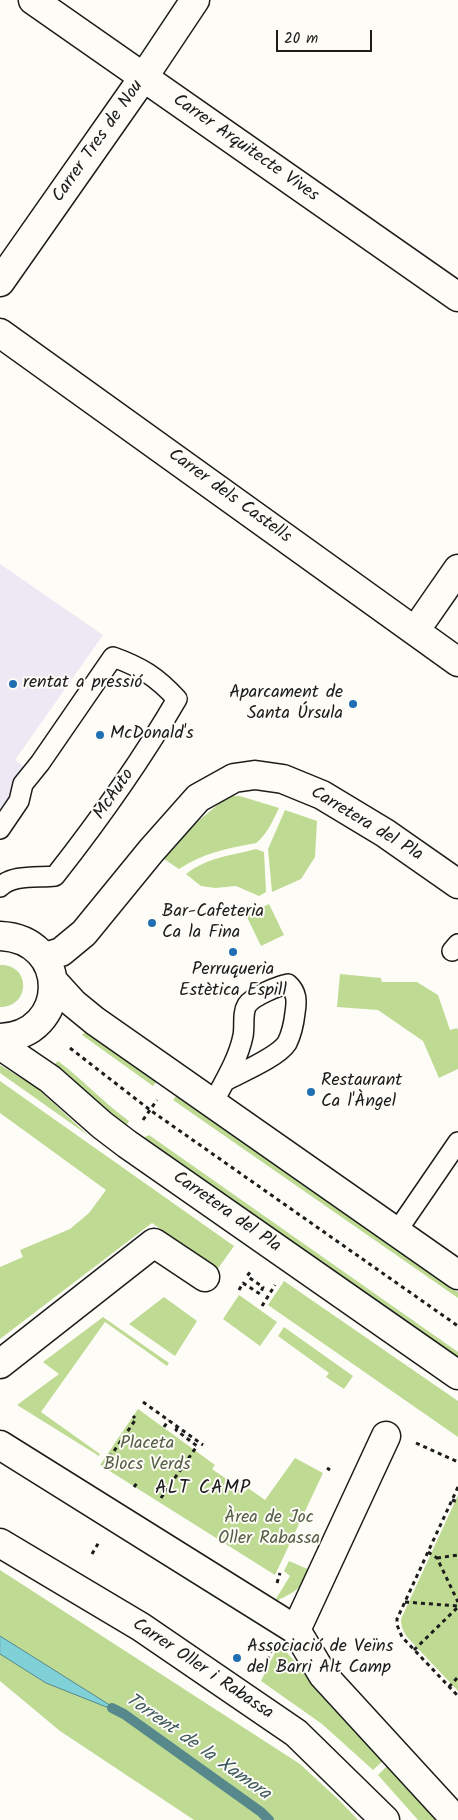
<!DOCTYPE html>
<meta charset="utf-8">
<style>
body{margin:0}
#map{position:relative;width:458px;height:1820px;overflow:hidden;background:#fdfcf7;font-family:Kalam,sans-serif}
canvas{display:block}
.scale{position:absolute;left:276px;top:30px;width:96px;height:22px;box-sizing:border-box;border:2px solid #1c1c1c;border-top:0;padding-left:6px;font-size:15px;line-height:18px;white-space:nowrap;color:#1c1c1c;-webkit-text-stroke:4px #fdfcf7;paint-order:stroke}
</style>
<div id="map">
<canvas width="458" height="1820"></canvas>
<div class="scale">20 m</div>
</div>
<script>
const c = document.querySelector('canvas').getContext('2d');
c.lineJoin = 'round';
function paint(path, color) { c.fillStyle = color; c.fill(path, 'evenodd'); }
function strokePath(path, color, width, dash) { c.strokeStyle = color; c.lineWidth = width; c.lineCap = dash ? 'butt' : 'round'; c.setLineDash(dash || []); c.stroke(path); }
function drawText(font, color, halo, rows, align = 'center') {
  c.font = font + ' Kalam,sans-serif'; c.lineWidth = 4; c.setLineDash([]); c.textBaseline = 'middle'; c.strokeStyle = halo; c.fillStyle = color; for (const [text, x, y, turn = 0] of rows) {
    c.save(); c.translate(x, y); c.rotate((+turn || 0) * Math.PI / 180); c.textAlign = isNaN(turn) ? turn : align; if (halo) c.strokeText(text, 0, 0); c.fillText(text, 0, 0); c.restore();
  }
}
paint(new Path2D(`
 M 0,564 L 103,635 L 15,760 L 24,767 L 13,783 L 11,794 L 0,813 Z`), '#ece9f5');
paint(new Path2D(`
 M 228,796 L 240,796 L 279,808 C 273,820 267,835 256,843 C 228,848 203,853 179,869 L 158,855 Z
 M 285,810 L 317,821 L 315,857 L 301,879 L 272,892 L 268,849 Z
 M 256,849 L 264,852 L 266,892 L 259,896 L 236,886 L 215,888 L 201,886 L 186,874 C 208,857 230,856 256,849 Z
 M 269,904 L 284,935 L 261,946 L 246,915 Z
 M 0,965 C 31,964 31,1007 0,1007 Z
 M 340,974 L 381,978 L 382,982 L 417,982 L 438,995 L 450,1030 L 457,1028 L 458,1030 L 458,1069 L 439,1078 L 423,1041 L 378,1010 L 337,1007 Z
 M 86,1031 L 157,1081 L 153,1086 L 82,1035 Z
 M 58,1061 C 83,1080 104,1103 129,1121 L 126,1126 L 54,1065 Z
 M 0,1065 L 36,1087 L 89,1136 L 0,1073 Z
 M 0,1081 L 234,1246 L 217,1270 L 152,1223 L 0,1339 L 0,1267 L 23,1257 L 20,1250 L 70,1229 L 89,1213 L 106,1190 L 0,1113 Z
 M 177,1095 L 458,1292 L 458,1298 L 173,1100 Z
 M 149,1135 L 458,1352 L 458,1359 L 143,1138 Z
 M 284,1281 L 458,1401 L 458,1437 L 268,1305 Z
 M 239,1295 L 277,1322 L 260,1346 L 223,1319 Z
 M 164,1297 L 197,1321 L 175,1356 L 129,1324 Z
 M 103,1317 L 169,1363 L 167,1366 L 105,1322 L 41,1412 L 100,1454 L 99,1456 L 17,1405 L 59,1374 L 43,1362 Z
 M 284,1327 L 353,1376 L 344,1389 L 326,1377 L 329,1373 L 278,1336 Z
 M 138,1409 L 215,1465 L 212,1469 L 245,1492 L 248,1488 L 265,1500 L 295,1458 L 323,1473 L 275,1575 L 100,1465 Z
 M 458,1495 L 458,1691 L 407,1637 C 403,1631 401,1626 401,1619 Z
 M 289,1561 L 310,1570 C 301,1590 293,1593 274,1602 L 290,1576 L 284,1571 Z
 M 0,1570 L 300,1764 L 339,1800 L 358,1820 L 194,1820 L 60,1731 L 0,1681 Z
 M 279,1644 L 384,1760 L 373,1770 L 322,1724 L 261,1681 Z
 M 388,1765 L 440,1820 L 418,1820 L 378,1775 Z`), '#bfdb93');
const water = new Path2D(`
 M 0,1636 L 124,1714 L 46,1683 L 0,1654 Z`);
paint(water, '#7fd0d7');
strokePath(water, '#57888c', 1);
strokePath(new Path2D(`
 M 112,1708 L 124,1714 L 261,1812 L 269,1820`), '#57888c', 10);
const service = new Path2D(`
 M 0,829 L 19,801 L 23,784 L 40,763 L 113,657 C 141,667 157,677 177,699 C 141,761 99,820 55,876 C 38,878 13,874 0,887
 M 452,951 L 458,944
 M 213,1103 C 224,1082 238,1060 243,1036 C 245,1026 242,1013 247,1005 C 253,996 278,986 288,984 C 297,992 297,1001 295,1013 C 294,1022 291,1035 287,1043 C 278,1057 242,1072 227,1080
 M 397,1231 L 458,1142`);
const pedestrian = new Path2D(`
 M 424,618 L 458,569`);
const minor = new Path2D(`
 M 33,0 L 458,297
 M 0,282 L 143,78 L 195,0
 M 0,333 L 458,662
 M 45,957 L 61,952 L 84,933 L 151,851 L 198,798 L 234,778 L 255,775 L 283,779 L 322,795 L 385,833 L 458,884
 M 0,1364 L 154,1243 L 205,1277
 M 0,1445 L 296,1630 L 323,1675 L 456,1820
 M 0,1543 L 141,1627 L 296,1733 L 385,1820
 M 296,1630 L 386,1436`);
const secondary = new Path2D(`
 M 0,936 C 71,939 70,1035 0,1038
 M 53,981 L 73,1003 L 95,1021 L 458,1275
 M 0,1045 L 50,1079 L 102,1125 L 127,1144 L 458,1375`);
strokePath(service, '#1c1c1c', 22);
strokePath(pedestrian, '#1c1c1c', 31);
strokePath(minor, '#1c1c1c', 31);
strokePath(secondary, '#1c1c1c', 31);
strokePath(new Path2D(`
 M 70,1048 L 150,1110 L 458,1326
 M 143,1120 L 157,1100
 M 239,1290 L 243,1283 L 260,1294 L 263,1287 L 247,1276 L 251,1271 L 253,1272
 M 262,1306 L 275,1285
 M 143,1402 L 203,1445
 M 164,1427 L 169,1420
 M 416,1443 L 458,1462
 M 105,1464 L 136,1419 L 133,1416
 M 327,1468 L 330,1470
 M 134,1487 L 137,1483
 M 458,1487 L 397,1619 L 397,1625 L 402,1637 L 458,1696
 M 161,1498 L 197,1446 L 176,1430 L 178,1426
 M 452,1500 L 458,1502
 M 428,1552 L 437,1558 L 458,1602
 M 92,1554 L 99,1542
 M 437,1558 L 458,1555
 M 277,1583 L 280,1573
 M 405,1602 L 458,1606
 M 414,1650 L 458,1607
 M 267,1660 L 272,1649
 M 449,1687 L 458,1677`), '#1c1c1c', 3, [4, 4]);
strokePath(service, '#fdfcf7', 19);
strokePath(pedestrian, '#fdfcf7', 28);
strokePath(minor, '#fdfcf7', 28);
strokePath(secondary, '#fdfcf7', 28);
for (const [x, y, r, color] of [
 [13,684,5,"#1f6fb2"],
 [353,704,5,"#1f6fb2"],
 [100,735,5,"#1f6fb2"],
 [152,923,5,"#1f6fb2"],
 [233,952,5,"#1f6fb2"],
 [311,1092,5,"#1f6fb2"],
 [237,1658,5,"#1f6fb2"]
]) { const dot = new Path2D(); dot.arc(x, y, r, 0, 2 * Math.PI); c.fillStyle = color; c.fill(dot); strokePath(dot, '#fdfcf7', 2); }
drawText('18px', '#1c1c1c', '#fdfcf7', [
 ["Carrer Tres de Nou",99,142,-55],
 ["Carrer Arquitecte Vives",245,149,35],
 ["Carrer dels Castells",229,497,36],
 ["McAuto",115,795,-55],
 ["Carretera del Pla",366,825,31],
 ["Carretera del Pla",226,1213,35],
 ["Carrer Oller i Rabassa",202,1670,34]
]);
drawText('18px', '#1c1c1c', '#fdfcf7', [
 ["rentat a pressió",23,684],
 ["Aparcament de",343,694,"right"],
 ["Santa Úrsula",343,715,"right"],
 ["McDonald's",110,735],
 ["Bar-Cafeteria",162,913],
 ["Ca la Fina",162,934],
 ["Perruqueria",233,971,"center"],
 ["Estètica Espill",233,992,"center"],
 ["Restaurant",321,1082],
 ["Ca l'Àngel",321,1103],
 ["Associació de Veïns",247,1648],
 ["del Barri Alt Camp",247,1669]
], 'left');
drawText('18px', '#555f46', '#fdfcf7', [
 ["Placeta",147,1445],
 ["Blocs Verds",147,1466],
 ["Àrea de Joc",269,1519],
 ["Oller Rabassa",269,1540]
]);
c.letterSpacing = '1px';
drawText('19px', '#1c1c1c', '#fdfcf7', [
 ["ALT CAMP",203,1490]
]);
c.letterSpacing = '0px';
drawText('italic 19px', '#3f5b5d', '#fdfcf7', [
 ["Torrent de la Xamora",197,1748,35]
]);
</script>
